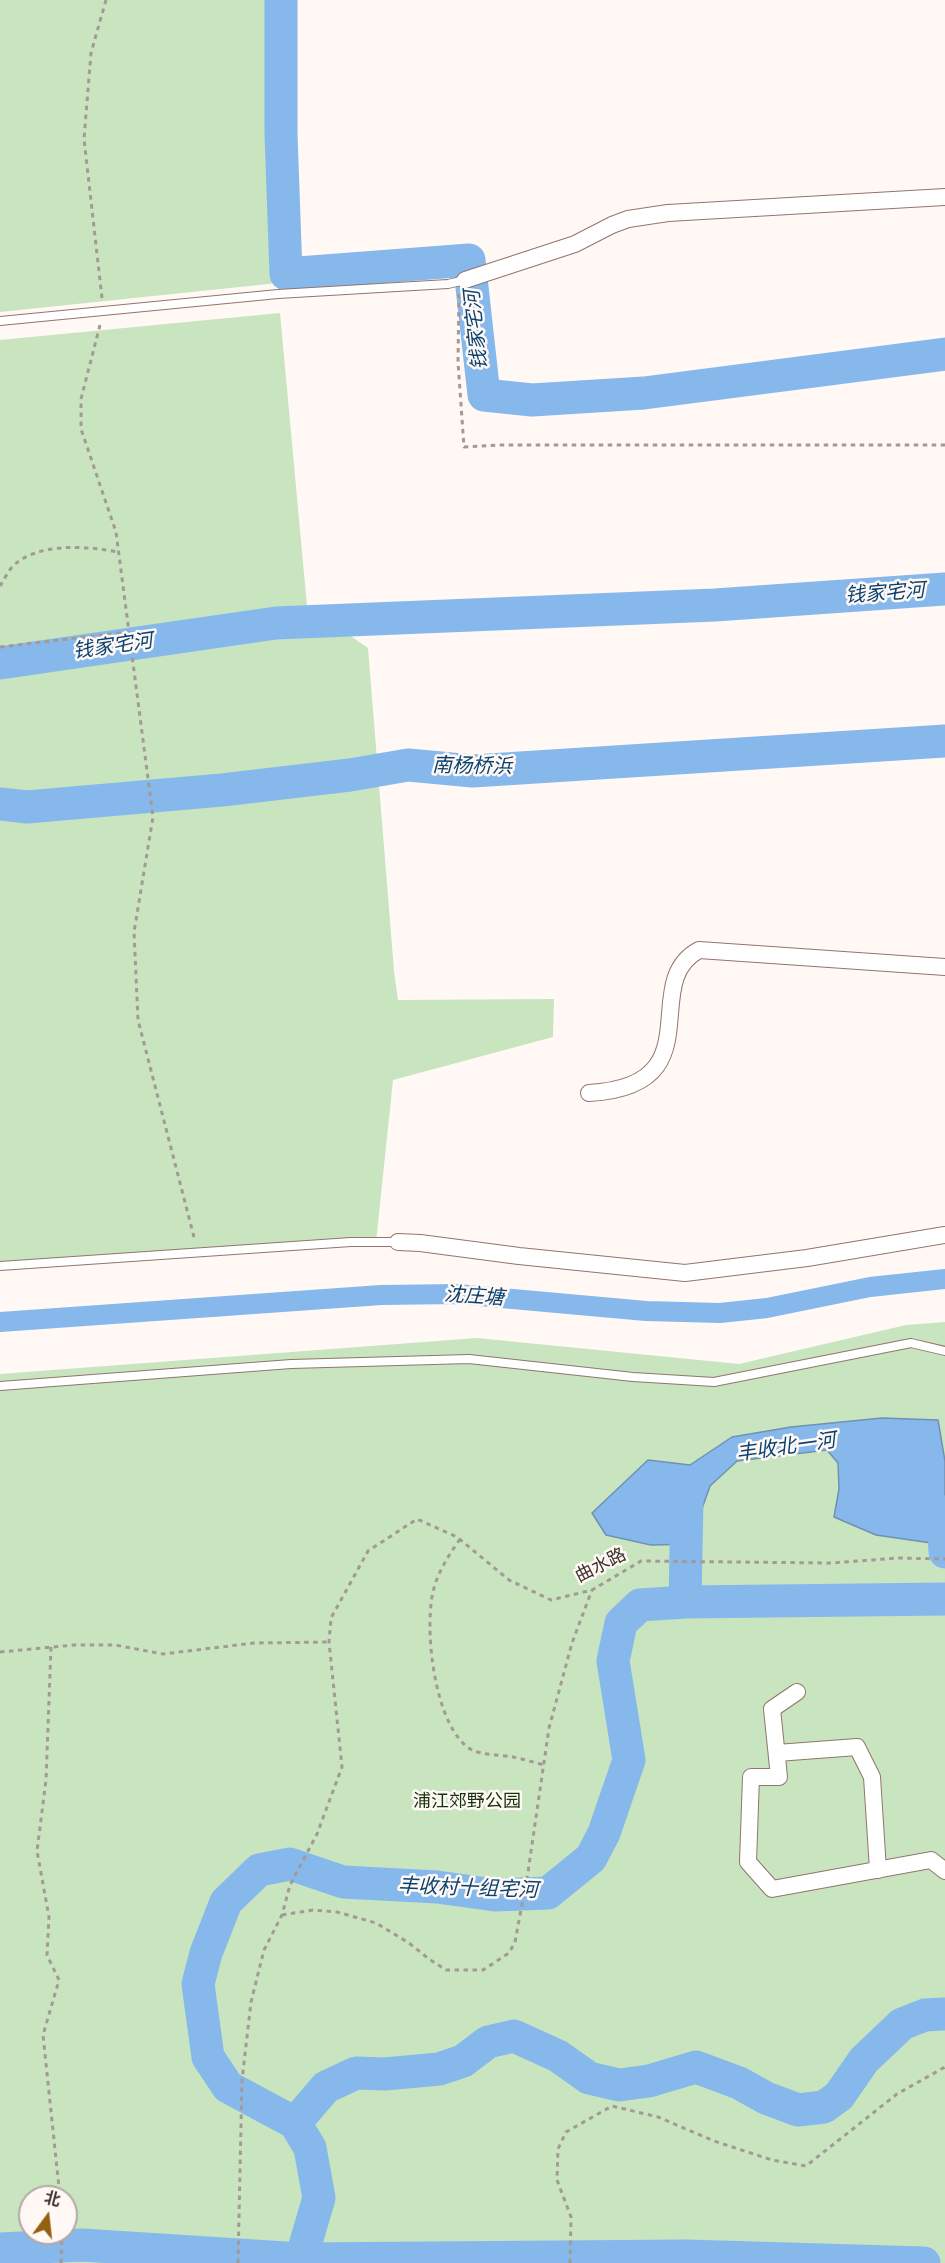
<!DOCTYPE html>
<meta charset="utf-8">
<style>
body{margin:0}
#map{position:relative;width:945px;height:2263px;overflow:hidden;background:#fff8f5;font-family:Signika,"Noto Sans SC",sans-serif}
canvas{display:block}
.north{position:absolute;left:18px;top:2185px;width:60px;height:60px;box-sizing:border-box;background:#fff8f5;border:2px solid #b3a9a5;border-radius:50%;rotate:15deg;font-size:16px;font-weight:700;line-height:24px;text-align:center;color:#40332e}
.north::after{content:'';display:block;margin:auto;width:21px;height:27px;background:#936012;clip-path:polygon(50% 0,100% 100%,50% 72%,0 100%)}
</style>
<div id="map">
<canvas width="945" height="2263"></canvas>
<div class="north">北</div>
</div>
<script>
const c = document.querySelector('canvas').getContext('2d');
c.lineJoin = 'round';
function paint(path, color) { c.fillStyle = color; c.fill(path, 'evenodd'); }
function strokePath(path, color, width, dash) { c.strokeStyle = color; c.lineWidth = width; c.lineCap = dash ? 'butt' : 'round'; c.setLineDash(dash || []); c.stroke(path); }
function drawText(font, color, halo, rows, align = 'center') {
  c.font = font + ' Signika,"Noto Sans SC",sans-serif'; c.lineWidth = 5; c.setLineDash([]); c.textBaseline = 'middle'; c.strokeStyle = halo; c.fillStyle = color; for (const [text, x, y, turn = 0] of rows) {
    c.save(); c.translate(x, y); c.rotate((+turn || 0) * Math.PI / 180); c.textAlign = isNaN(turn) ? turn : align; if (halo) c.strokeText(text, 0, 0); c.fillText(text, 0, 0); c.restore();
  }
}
paint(new Path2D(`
 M 0,0 L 274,0 L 278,283 L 0,312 Z
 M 280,313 L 307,606 L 368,648 L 394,971 L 398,1000 L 554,999 L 553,1037 L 393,1080 L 376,1242 L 0,1263 L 0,340 Z
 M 945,1322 L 945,2263 L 0,2263 L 0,1374 L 477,1338 L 739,1364 L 906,1325 ZM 30,2197 L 66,2197 L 66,2233 L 30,2233 Z`), '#c8e5c0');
const water = new Path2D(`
 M 882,1418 L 938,1420 L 945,1461 L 945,1545 L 876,1535 L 834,1517 L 839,1489 L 838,1463 L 827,1450 L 737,1461 L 710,1486 L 698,1520 L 696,1544 L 651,1545 L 606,1535 L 592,1513 L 648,1460 L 690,1465 L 732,1437 L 791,1427 Z`);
paint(water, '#86b8ec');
strokePath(water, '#7190b3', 1.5);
strokePath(new Path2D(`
 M 0,1322 L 381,1295 L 457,1294 L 646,1311 L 720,1313 L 767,1308 L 870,1287 L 945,1279`), '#86b8ec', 20);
strokePath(new Path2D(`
 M 281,0 L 281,134 L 286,274 L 469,260 L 484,395 L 532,400 L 644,393 L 945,354
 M 0,663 L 276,623 L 715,605 L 945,589
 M 0,804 L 27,807 L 222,790 L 350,775 L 408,765 L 473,771 L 945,741
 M 943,1512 L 945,1552
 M 685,1602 L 687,1499
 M 295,2123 L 326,2087 L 356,2073 L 385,2074 L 439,2069 L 463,2061 L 488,2042 L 514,2036 L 558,2056 L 589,2078 L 619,2085 L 649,2081 L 696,2067 L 739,2083 L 766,2098 L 798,2110 L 824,2107 L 839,2096 L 864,2060 L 902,2024 L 925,2015 L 945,2014
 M 0,2249 L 82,2245 L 301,2259 L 686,2256 L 924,2263
 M 301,2259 L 319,2198 L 310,2148 L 295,2123 L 228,2087 L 208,2057 L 198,1984 L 206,1953 L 226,1902 L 259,1870 L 290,1864 L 343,1882 L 437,1887 L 495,1895 L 548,1893 L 591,1858 L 604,1833 L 629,1760 L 613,1661 L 621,1623 L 640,1605 L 685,1602 L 945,1599`), '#86b8ec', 33);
const lane = new Path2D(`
 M 0,321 L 278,294 L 448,284 L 465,280
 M 0,1266 L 351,1242 L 398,1242
 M 0,1386 L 291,1364 L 469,1359 L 633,1377 L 714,1382 L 911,1343 L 945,1351`);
const street = new Path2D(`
 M 465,280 L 575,244 L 612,225 L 628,219 L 668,213 L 945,197
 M 589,1093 C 716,1086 637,983 699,950 L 945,967
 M 398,1242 L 420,1243 L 519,1256 L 685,1273 L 807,1258 L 945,1235
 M 797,1692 L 772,1709 L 779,1777 L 751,1777 L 748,1862 L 772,1889 L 931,1860 L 945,1871
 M 777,1753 L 857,1747 L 872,1777 L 878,1870`);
strokePath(lane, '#92756b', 10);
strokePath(street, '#92756b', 18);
strokePath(new Path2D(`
 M 459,294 L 458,362 L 464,447 L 500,445 L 945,445
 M 102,298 L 84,139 L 91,53 L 106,0
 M 100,325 L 81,399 L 81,429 L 116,532 L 153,817 L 134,932 L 138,1020 L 195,1241
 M 0,586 C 4,580 8,571 13,566 C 38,542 87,546 118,552
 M 0,647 L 128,632
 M 460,1539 C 449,1555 439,1570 434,1588 C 423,1626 434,1729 472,1750 C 483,1755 500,1755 513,1757 C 523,1759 533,1762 544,1765
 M 51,1647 L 46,1780 L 37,1851 L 49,1917 L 47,1955 L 59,1980 L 43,2035 L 60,2197
 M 0,1652 L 74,1645 L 115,1645 L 163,1654 L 254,1643 L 329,1642
 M 282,1915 L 313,1910 L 337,1912 L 376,1923 L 409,1943 L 429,1959 L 446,1970 L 483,1970 L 509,1953 L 515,1942 L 528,1872 L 549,1728 L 572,1643 L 592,1590
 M 61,2263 L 62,2233
 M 238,2263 L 242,2080 L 251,2002 L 264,1950 L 282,1915 L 290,1885 L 317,1834 L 342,1767 L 329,1642 L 331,1618 L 368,1551 L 417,1519 L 457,1537 L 509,1580 L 551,1600 L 592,1590 L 641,1561 L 831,1563 L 898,1558 L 945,1559
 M 570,2263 L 571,2217 L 557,2180 L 558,2149 L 566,2132 L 612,2106 L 658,2117 L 714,2141 L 772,2160 L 806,2166 L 897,2094 L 945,2067`), '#a39995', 3, [4.5, 4.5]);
strokePath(lane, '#fff', 8);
strokePath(street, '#fff', 16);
drawText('18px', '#40332e', '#fff8f5', [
 ["曲水路",601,1566,-27]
]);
drawText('18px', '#16340c', '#fff8f5', [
 ["浦江郊野公园",467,1802]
]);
drawText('italic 20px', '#094271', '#fff8f5', [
 ["钱家宅河",477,330,-96],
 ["钱家宅河",885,594,-4],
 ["钱家宅河",113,647,-8],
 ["南杨桥浜",472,767,1],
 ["沈庄塘",474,1297,4],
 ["丰收北一河",786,1448,-8],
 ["丰收村十组宅河",468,1889,2]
]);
</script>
